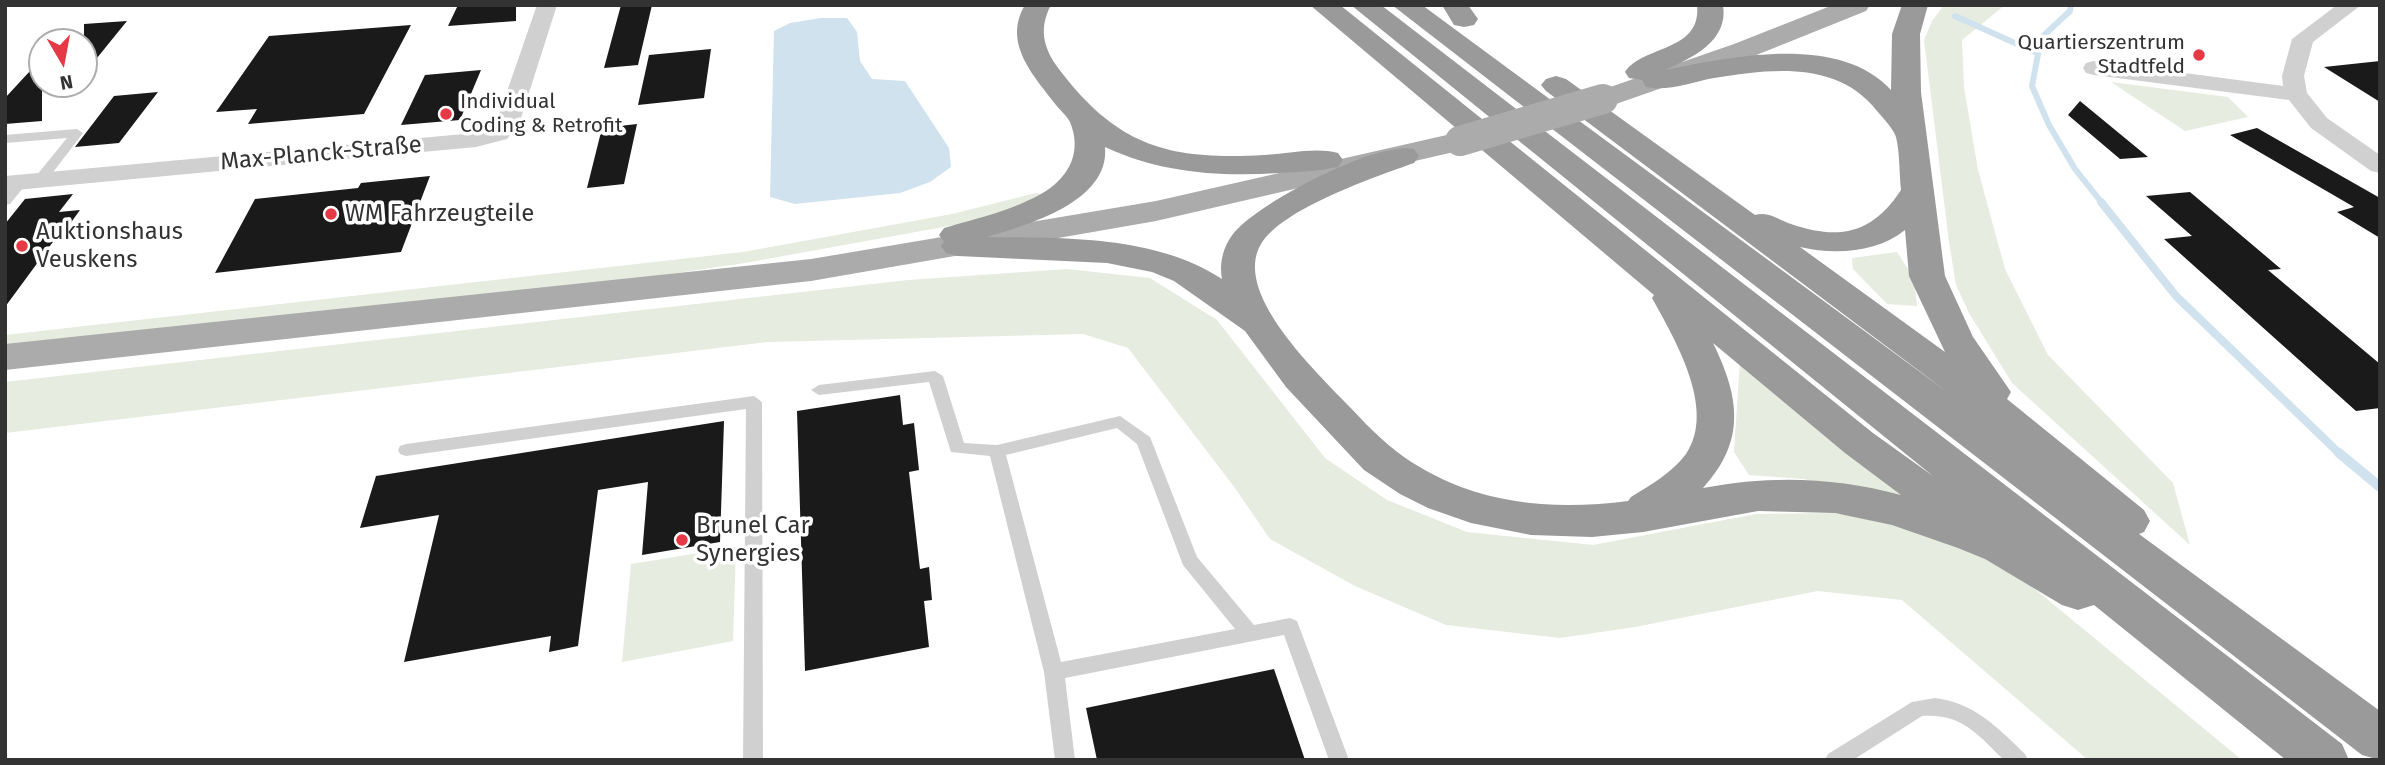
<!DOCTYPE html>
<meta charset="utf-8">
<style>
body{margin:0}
#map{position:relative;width:2385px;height:765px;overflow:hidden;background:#fff;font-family:"Fira Sans",sans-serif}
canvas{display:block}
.frame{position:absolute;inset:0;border:7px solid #333;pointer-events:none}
.north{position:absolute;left:28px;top:28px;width:70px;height:70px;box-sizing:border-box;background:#fff;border:2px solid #adadad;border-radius:50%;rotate:170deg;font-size:19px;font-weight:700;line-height:28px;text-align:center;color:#333}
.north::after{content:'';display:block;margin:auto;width:24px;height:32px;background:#e63946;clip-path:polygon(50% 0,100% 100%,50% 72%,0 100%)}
</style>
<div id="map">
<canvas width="2385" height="765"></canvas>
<div class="frame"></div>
<div class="north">N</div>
</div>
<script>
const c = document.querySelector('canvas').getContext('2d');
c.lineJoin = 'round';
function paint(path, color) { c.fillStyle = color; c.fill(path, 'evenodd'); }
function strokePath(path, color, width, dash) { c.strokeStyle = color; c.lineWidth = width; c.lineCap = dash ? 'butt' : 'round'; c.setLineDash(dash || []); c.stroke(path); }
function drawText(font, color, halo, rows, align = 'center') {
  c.font = font + ' "Fira Sans",sans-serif'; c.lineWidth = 7; c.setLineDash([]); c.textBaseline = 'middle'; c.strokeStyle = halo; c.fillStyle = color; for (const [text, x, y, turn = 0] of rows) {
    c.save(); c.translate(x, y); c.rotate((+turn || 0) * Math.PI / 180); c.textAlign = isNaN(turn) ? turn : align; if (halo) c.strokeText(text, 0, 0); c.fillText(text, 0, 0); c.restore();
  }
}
paint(new Path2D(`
 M 1944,5 L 2005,5 L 1962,40 L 1964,87 L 1978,170 L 2005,269 L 2048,355 L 2173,483 L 2190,545 L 2012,383 L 1969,313 L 1956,285 L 1949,242 L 1924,40 L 1932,21 Z
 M 2111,82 L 2228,97 L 2248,117 L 2185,131 Z
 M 1036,193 L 1047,195 L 982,220 L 745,263 L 588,286 L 5,350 L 5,335 L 743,252 L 952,214 Z
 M 1897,252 L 1914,278 L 1917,306 L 1887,304 L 1853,269 L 1852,258 Z
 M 1067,269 L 1150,278 L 1217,320 L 1325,458 L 1387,500 L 1467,532 L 1593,545 L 1756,514 L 1834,513 L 1909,524 L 2007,566 L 2242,760 L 2088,760 L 1902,600 L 1818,591 L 1635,627 L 1560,638 L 1446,625 L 1355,586 L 1270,539 L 1235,488 L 1128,348 L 1083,334 L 768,342 L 5,433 L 5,382 L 908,280 Z
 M 1740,361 L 1928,511 L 1803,479 L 1749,475 L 1734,452 Z
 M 736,547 L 733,641 L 622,662 L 631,564 Z`), '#e6ecdf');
paint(new Path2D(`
 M 821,18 L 847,18 L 857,32 L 860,61 L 872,79 L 905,81 L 949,148 L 951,167 L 930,182 L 900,193 L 795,204 L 770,197 L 774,31 L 790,23 Z`), '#cfe2ee');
strokePath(new Path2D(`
 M 2071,5 L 2070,11 L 2041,38 L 2032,86 L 2049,125 L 2075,169 L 2102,203
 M 1955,16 L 2037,53`), '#cfe2ee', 6);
strokePath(new Path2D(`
 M 2101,202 L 2176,296 L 2341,455`), '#cfe2ee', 8);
strokePath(new Path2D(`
 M 2339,453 L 2380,487`), '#cfe2ee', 10);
paint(new Path2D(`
 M 458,5 L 516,5 L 516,21 L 448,26 Z
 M 621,5 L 652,5 L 638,65 L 604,68 Z
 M 127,21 L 84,74 L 84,24 Z
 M 411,25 L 364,114 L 248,124 L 257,109 L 216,112 L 269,36 Z
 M 711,49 L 704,98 L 638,105 L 649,55 Z
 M 42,58 L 42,121 L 5,124 L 5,98 Z
 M 2380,61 L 2380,102 L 2324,67 Z
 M 481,70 L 460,120 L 401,125 L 425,75 Z
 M 158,92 L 119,143 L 75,147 L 114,96 Z
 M 2080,101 L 2148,157 L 2120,159 L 2068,115 Z
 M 637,124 L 624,184 L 587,188 L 602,128 Z
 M 2257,128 L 2380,198 L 2380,238 L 2337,212 L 2354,207 L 2230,135 Z
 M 430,176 L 401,252 L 215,273 L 255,199 L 358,188 L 361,183 Z
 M 2190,192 L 2281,269 L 2268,270 L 2380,364 L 2380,408 L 2356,411 L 2164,239 L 2192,236 L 2146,196 Z
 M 73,194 L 59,212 L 80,210 L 62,235 L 58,235 L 5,307 L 5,224 L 25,199 Z
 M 900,395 L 903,425 L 914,423 L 919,470 L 909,472 L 920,569 L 929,567 L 932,600 L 924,601 L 929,647 L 805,671 L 797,411 Z
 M 724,421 L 720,542 L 642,555 L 648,482 L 598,490 L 578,646 L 549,652 L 551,636 L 404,662 L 439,515 L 360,528 L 376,476 Z
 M 1274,669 L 1305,760 L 1097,760 L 1086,708 Z`), '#1a1a1a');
paint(new Path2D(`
 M 77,129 L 83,133 L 44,184 L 39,185 L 32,181 L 67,138 L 5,143 L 5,135 Z
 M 20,179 L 27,183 L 10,204 L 5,205 L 5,192 L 15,180 Z
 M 935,371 L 943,376 L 964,443 L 997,445 L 1120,416 L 1150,437 L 1197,557 L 1254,625 L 1290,618 L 1297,621 L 1349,760 L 1329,760 L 1284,635 L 1065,678 L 1075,760 L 1055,760 L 1044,672 L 990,456 L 951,452 L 929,382 L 819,395 L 811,390 L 819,385 ZM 1117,428 L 1137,444 L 1183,565 L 1235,629 L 1061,662 L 1006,455 Z
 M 754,396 L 762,402 L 763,760 L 743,760 L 746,409 L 406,456 L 400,454 L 398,450 L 400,446 L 406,444 Z
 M 1935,698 C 1975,703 1998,728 2025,754 L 2028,760 L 2004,760 C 1978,735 1962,713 1922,716 L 1853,760 L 1825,760 L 1828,754 L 1912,702 Z`), '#d0d0d0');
paint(new Path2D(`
 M 537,5 L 557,5 L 519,124 L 507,139 L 476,147 L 5,191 L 5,176 L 475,133 L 491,129 L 496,123 Z
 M 2337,5 L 2361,5 L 2313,42 L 2304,76 L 2307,93 L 2327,118 L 2380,155 L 2380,173 L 2371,171 L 2311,128 L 2289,100 L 2094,75 L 2086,73 L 2083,68 L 2086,63 L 2094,61 L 2283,86 L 2282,76 L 2292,39 Z`), '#d0d0d0');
paint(new Path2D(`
 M 1833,5 L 1870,5 L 1866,11 L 1754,56 L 1613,105 L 1603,108 L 1593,105 L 1588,99 L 1593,93 L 1734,44 Z
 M 1460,132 L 1471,134 L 1475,141 L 1471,148 L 1156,221 L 811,281 L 5,370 L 5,344 L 811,259 L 1156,201 Z`), '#ababab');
paint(new Path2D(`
 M 1025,5 L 1051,5 C 1037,31 1045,52 1062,73 C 1120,148 1172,160 1264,155 C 1288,154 1315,147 1338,153 L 1343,160 L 1338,167 C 1319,171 1299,172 1279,173 C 1219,177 1161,173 1105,147 C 1110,202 1027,225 987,237 C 1065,238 1154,235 1222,279 C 1219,263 1223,247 1233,234 C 1257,203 1378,140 1414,149 L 1419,156 L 1414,163 C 1375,177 1283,208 1261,244 C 1233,291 1310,365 1339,396 C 1358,415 1375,435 1396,451 C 1415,466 1438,478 1461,487 C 1514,507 1573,508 1628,501 L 1631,497 C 1650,485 1672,473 1686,454 C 1717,409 1674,338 1652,298 L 1654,295 L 1310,5 L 1340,5 L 1873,433 L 1933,476 L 1351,5 L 1381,5 L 2342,744 L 2349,760 L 2286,760 L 2094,605 L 2078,610 L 2062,605 L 1985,559 L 1958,548 L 1892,525 L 1835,513 L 1758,511 L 1643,532 L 1592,537 L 1531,535 L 1471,523 L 1428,508 L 1400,494 L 1364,470 L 1286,387 L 1245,331 L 1174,281 L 1152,272 L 1107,263 L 958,256 L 946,253 L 941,246 L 944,242 L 939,235 L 944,228 C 978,218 1015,210 1046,191 C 1070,175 1082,151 1070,122 C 1067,116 1060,110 1056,105 C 1034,76 1002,43 1025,5 ZM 1713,343 L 1845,453 L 1901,495 C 1835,477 1770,475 1703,488 C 1746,441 1740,398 1713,343 Z
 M 1392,5 L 1422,5 L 1950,394 L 1546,91 L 1541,85 L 1546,79 L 1556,76 L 1566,79 L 1755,215 C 1768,211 1779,220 1791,224 C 1840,241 1873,233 1901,190 C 1899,173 1900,153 1896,137 C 1893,128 1883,118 1877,111 C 1837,60 1771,69 1714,78 C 1692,82 1667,92 1646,87 L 1642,80 L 1629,78 L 1625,72 C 1643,45 1702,52 1697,5 L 1723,5 C 1729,41 1692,58 1665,70 C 1730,57 1839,33 1891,90 L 1892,34 L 1902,5 L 1928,5 L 1920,34 L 1921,92 L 1945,276 L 1973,337 L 2011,392 L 2007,399 L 2144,510 L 2150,521 L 2144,532 L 2139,534 L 2380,711 L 2380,760 L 2362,755 ZM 1905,230 L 1909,276 L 1945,352 L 1800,247 C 1834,255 1877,253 1905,230 Z
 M 1442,5 L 1468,5 L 1478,19 L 1474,25 L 1464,27 L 1454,25 Z`), '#9a9a9a');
strokePath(new Path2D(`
 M 1460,141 L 1603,99`), '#ababab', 30);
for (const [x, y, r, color] of [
 [2199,55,7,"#e63946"],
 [446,114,7,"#e63946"],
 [331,214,7,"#e63946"],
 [22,246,7,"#e63946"],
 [682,540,7,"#e63946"]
]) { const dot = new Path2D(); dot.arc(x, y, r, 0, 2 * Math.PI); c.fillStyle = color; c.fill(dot); strokePath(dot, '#fff', 2.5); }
drawText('21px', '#333', '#fff', [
 ["Quartierszentrum",2185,43],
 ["Stadtfeld",2185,67],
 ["Individual",460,102,"left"],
 ["Coding & Retrofit",460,126,"left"]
], 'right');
drawText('24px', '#333', '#fff', [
 ["Max-Planck-Straße",321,154,-5]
]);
drawText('24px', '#333', '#fff', [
 ["WM Fahrzeugteile",345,214],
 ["Auktionshaus",36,232],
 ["Veuskens",36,260],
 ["Brunel Car",696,526],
 ["Synergies",696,554]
], 'left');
</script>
